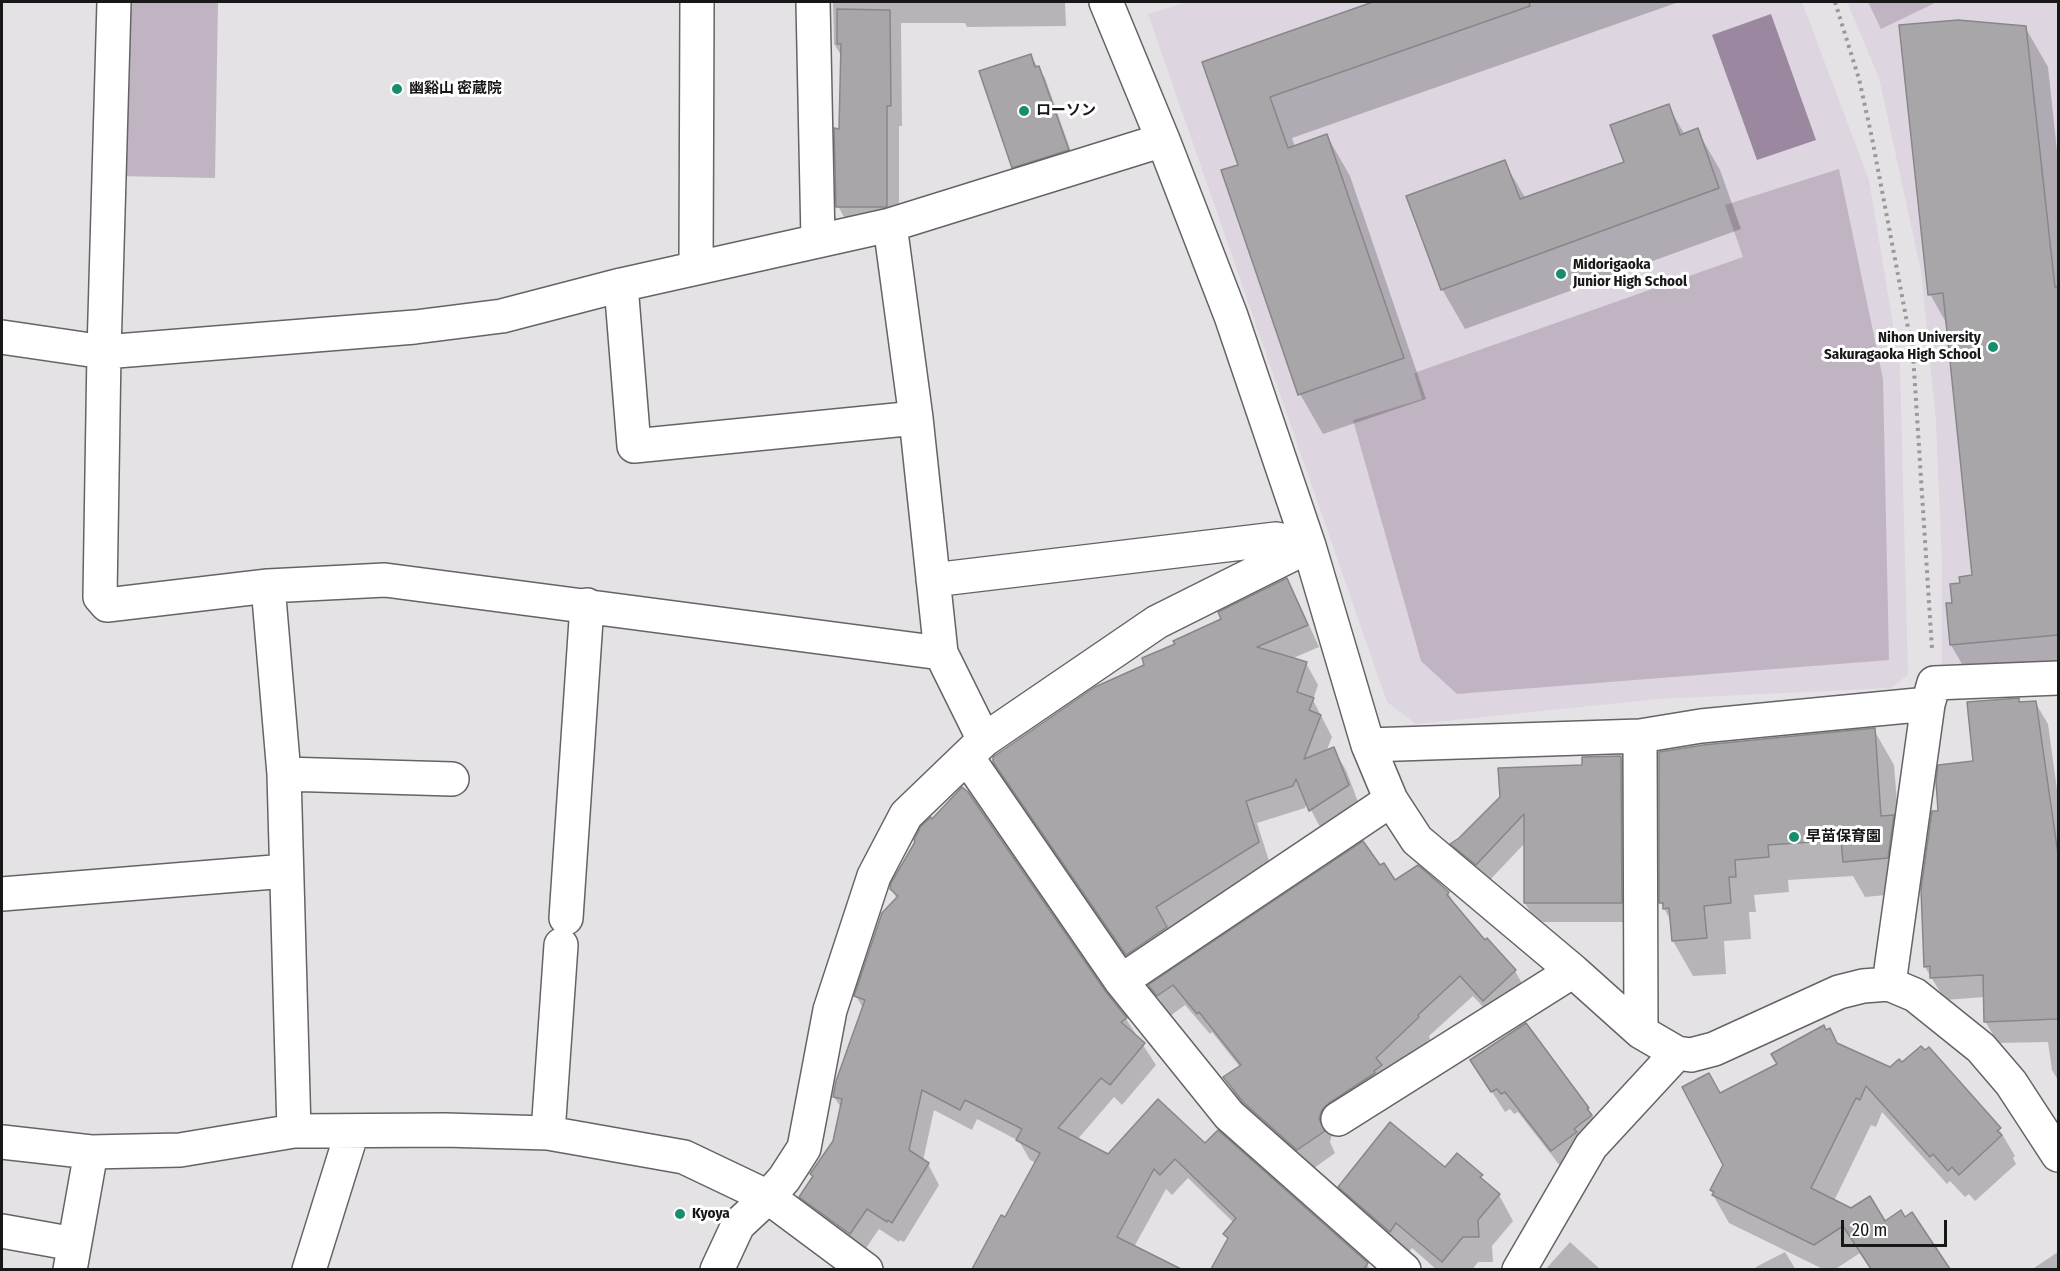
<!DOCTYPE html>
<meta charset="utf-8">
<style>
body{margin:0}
#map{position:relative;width:2060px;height:1271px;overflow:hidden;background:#e5e2e6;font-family:"Fira Sans Condensed",sans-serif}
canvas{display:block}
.frame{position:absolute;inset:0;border:3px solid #191819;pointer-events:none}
.scale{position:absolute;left:1841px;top:1220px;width:106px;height:27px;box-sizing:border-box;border:3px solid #191819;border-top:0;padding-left:8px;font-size:18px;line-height:21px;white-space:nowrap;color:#191819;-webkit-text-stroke:4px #fff;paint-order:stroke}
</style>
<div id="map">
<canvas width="2060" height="1271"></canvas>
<div class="frame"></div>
<div class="scale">20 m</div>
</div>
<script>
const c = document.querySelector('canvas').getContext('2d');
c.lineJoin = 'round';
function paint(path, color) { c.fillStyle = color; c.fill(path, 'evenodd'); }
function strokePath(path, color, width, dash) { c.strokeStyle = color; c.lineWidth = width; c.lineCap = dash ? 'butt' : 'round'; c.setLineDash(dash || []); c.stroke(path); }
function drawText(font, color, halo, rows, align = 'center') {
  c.font = font + ' "Fira Sans Condensed","Noto Sans JP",sans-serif'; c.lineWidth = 6; c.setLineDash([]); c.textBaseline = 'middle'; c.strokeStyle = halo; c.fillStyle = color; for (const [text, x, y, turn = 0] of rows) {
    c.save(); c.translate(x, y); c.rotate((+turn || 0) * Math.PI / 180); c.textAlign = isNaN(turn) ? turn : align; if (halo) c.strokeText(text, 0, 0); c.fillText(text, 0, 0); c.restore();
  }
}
paint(new Path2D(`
 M 1187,2 L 1802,2 L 1869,180 L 1900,367 L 1908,675 L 1891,688 L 1658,699 L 1416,724 L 1387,702 L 1148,14 Z
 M 1847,2 L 2058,2 L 2058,660 L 2047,663 L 1942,664 L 1942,565 L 1936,422 L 1921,271 L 1879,78 Z`), '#ddd5df');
paint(new Path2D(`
 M 121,2 L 218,2 L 215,178 L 116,176 Z
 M 1868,2 L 1937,2 L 1881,29 Z
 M 1839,169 L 1883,379 L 1889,660 L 1457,694 L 1421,661 L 1353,420 L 1422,399 L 1414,373 L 1743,257 L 1725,205 Z`), '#c0b4c3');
paint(new Path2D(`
 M 1771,14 L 1816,140 L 1757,160 L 1712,35 Z`), '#9b88a0');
paint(new Path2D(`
 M 833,2 L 1065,2 L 1066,26 L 967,27 L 965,23 L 901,23 L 902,126 L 899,126 L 899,227 L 850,228 L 838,206 L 843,58 L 834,44 Z
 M 1378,2 L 1679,2 L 1292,138 L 1295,147 L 1327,136 L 1350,176 L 1426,399 L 1323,434 L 1300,394 L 1240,166 L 1203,63 Z
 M 2025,27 L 2048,67 L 2058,160 L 2058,676 L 1974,685 L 1951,645 L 1947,605 L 1953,604 L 1961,585 L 1973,577 L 1948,326 L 1930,294 Z
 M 1030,55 L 1045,78 L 1074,160 L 1019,177 L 1013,167 Z
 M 1668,106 L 1685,135 L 1697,130 L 1720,170 L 1741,229 L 1465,329 L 1442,289 L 1504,162 L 1526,199 L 1626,162 Z
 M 1286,580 L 1298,601 L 1319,647 L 1291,659 L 1306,663 L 1318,685 L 1313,700 L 1332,737 L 1326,752 L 1333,749 L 1346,770 L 1360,807 L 1322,831 L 1307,802 L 1305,808 L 1257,823 L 1270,864 L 1167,929 L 1178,949 L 1139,976 L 1007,783 L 994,761 L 1177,644 L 1223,619 Z
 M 2018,700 L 2020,704 L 2035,702 L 2048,724 L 2058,797 L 2058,1080 L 2052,1070 L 2048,1042 L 1998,1043 L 1985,1021 L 1985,997 L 1945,1000 L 1925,967 L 1940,812 Z
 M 1874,730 L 1894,765 L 1899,827 L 1907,893 L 1865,897 L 1853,876 L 1788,880 L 1789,892 L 1754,895 L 1756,912 L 1749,912 L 1751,939 L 1724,941 L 1726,974 L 1693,976 L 1673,941 L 1671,921 L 1661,903 L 1660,753 Z
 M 1620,757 L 1631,776 L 1632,922 L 1536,922 L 1525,903 L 1525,843 L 1487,883 L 1463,863 L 1452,844 L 1583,766 Z
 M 1380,868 L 1394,882 L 1448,893 L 1460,913 L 1485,942 L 1515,971 L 1527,992 L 1496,1021 L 1473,996 L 1429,1036 L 1430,1039 L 1333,1131 L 1330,1142 L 1335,1153 L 1310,1171 L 1241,1104 L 1225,1078 L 1240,1067 L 1212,1032 L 1210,1034 L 1185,1005 L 1170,1016 L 1150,986 Z
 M 891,889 L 1104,993 L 1126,1019 L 1156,1065 L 1122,1105 L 1114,1097 L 1077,1140 L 1108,1156 L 1205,1145 L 1367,1264 L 1370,1270 L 1213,1270 L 1228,1241 L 1225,1234 L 1234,1223 L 1188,1178 L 1172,1195 L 1166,1189 L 1134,1247 L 1178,1270 L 973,1270 L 1002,1217 L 1005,1219 L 1036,1163 L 1030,1160 L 1019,1141 L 977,1119 L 972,1130 L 934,1110 L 923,1161 L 928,1164 L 939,1185 L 904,1242 L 900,1240 L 899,1242 L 879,1229 L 862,1254 L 813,1218 L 801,1197 L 814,1178 L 812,1174 L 835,1142 L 842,1109 L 834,1097 L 863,1008 L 856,996 L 897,899 Z
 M 1838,1045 L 1999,1129 L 2015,1156 L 2013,1158 L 2016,1164 L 1975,1201 L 1969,1194 L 1965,1197 L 1950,1181 L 1947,1184 L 1882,1112 L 1876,1127 L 1871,1125 L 1834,1201 L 1885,1223 L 1905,1219 L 1912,1215 L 1948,1270 L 1871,1270 L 1860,1253 L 1834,1270 L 1825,1270 L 1729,1223 L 1713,1195 L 1712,1190 L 1725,1165 L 1720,1095 Z
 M 1472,1061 L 1588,1108 L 1600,1129 L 1564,1171 L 1518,1112 L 1514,1114 L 1510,1109 L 1505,1112 Z
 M 1457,1155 L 1499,1195 L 1513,1221 L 1492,1246 L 1493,1262 L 1478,1262 L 1472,1270 L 1437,1270 L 1412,1248 L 1405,1257 L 1355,1213 L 1340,1187 L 1446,1169 Z
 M 1570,1242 L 1601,1270 L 1545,1270 Z
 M 1785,1252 L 1796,1270 L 1757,1270 L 1756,1267 Z
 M 2058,1252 L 2058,1270 L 2031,1270 Z`), '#0003');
const building = new Path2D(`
 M 1373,2 L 1529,2 L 1530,6 L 1270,97 L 1288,148 L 1327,134 L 1404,358 L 1298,395 L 1221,170 L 1238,165 L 1202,62 Z
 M 837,9 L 890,10 L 891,106 L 887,106 L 887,206 L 885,207 L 836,207 L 834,128 L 839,129 L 841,44 L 837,44 Z
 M 1958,20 L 2026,26 L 2055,287 L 2058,287 L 2058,635 L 1950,645 L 1946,603 L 1952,603 L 1950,584 L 1960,583 L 1959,577 L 1972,575 L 1943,293 L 1928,295 L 1899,25 Z
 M 1031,54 L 1035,67 L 1039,66 L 1069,150 L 1012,168 L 979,71 Z
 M 1669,104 L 1680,135 L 1698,128 L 1719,188 L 1441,290 L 1406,196 L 1505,160 L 1520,199 L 1624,162 L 1610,125 Z
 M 1287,578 L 1308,625 L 1257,647 L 1307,662 L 1297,692 L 1314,698 L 1309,710 L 1321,715 L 1304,759 L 1334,747 L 1349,785 L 1309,811 L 1296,779 L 1293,786 L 1246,801 L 1259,842 L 1156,907 L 1167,927 L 1126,955 L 993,762 L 993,757 L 1095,687 L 1144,665 L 1142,658 L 1175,644 L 1173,641 L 1221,619 L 1218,612 Z
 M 2019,698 L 2019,702 L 2036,701 L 2058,854 L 2058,1019 L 1984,1022 L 1983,975 L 1930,978 L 1930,966 L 1924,967 L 1921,889 L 1932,811 L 1938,811 L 1936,781 L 1938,765 L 1973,761 L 1967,702 Z
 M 1875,728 L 1881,816 L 1894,815 L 1888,858 L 1843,862 L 1841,840 L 1768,845 L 1769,857 L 1735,860 L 1736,877 L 1729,877 L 1731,903 L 1704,906 L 1707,938 L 1672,941 L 1669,908 L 1663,909 L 1663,903 L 1659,903 L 1659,752 L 1703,745 Z
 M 1621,756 L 1622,903 L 1524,903 L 1524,814 L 1476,865 L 1450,844 L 1459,838 L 1500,797 L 1498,768 L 1582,765 L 1582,757 Z
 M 962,787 L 968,792 L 1106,992 L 1127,1018 L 1121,1022 L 1145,1043 L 1110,1085 L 1101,1078 L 1058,1128 L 1108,1154 L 1158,1099 L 1205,1143 L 1218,1130 L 1368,1263 L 1364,1269 L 1211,1269 L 1228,1238 L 1223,1234 L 1236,1218 L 1175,1159 L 1160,1175 L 1154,1169 L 1117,1237 L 1181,1269 L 972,1269 L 1001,1215 L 1005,1217 L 1040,1153 L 1016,1140 L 1022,1129 L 965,1100 L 960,1110 L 922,1090 L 909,1150 L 929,1163 L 892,1223 L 888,1220 L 887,1222 L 867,1209 L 850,1234 L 799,1197 L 813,1176 L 810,1174 L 833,1141 L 842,1099 L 833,1097 L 836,1081 L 865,1000 L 854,996 L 882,913 L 898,896 L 890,889 L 891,883 L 915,842 L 914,840 L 921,826 L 931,817 L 932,819 Z
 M 1363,841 L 1380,865 L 1384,863 L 1395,880 L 1418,865 L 1449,892 L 1447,895 L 1485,940 L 1487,938 L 1516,970 L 1483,1001 L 1460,976 L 1418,1015 L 1419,1017 L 1376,1058 L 1382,1065 L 1374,1071 L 1375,1073 L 1328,1104 L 1322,1110 L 1319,1119 L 1325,1131 L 1297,1150 L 1243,1102 L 1228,1083 L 1223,1077 L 1241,1065 L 1199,1012 L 1197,1014 L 1173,985 L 1157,996 L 1148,985 Z
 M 1526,1023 L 1589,1108 L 1587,1109 L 1592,1115 L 1574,1129 L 1577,1132 L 1551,1151 L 1505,1092 L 1501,1094 L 1497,1089 L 1491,1092 L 1470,1060 Z
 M 1824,1025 L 1826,1030 L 1830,1028 L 1837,1043 L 1890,1067 L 1899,1059 L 1902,1062 L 1921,1046 L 1925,1050 L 1929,1047 L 2001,1128 L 1997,1131 L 2002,1135 L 1959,1175 L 1952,1167 L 1948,1171 L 1933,1154 L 1930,1157 L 1866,1086 L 1860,1100 L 1856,1098 L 1811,1188 L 1851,1208 L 1870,1196 L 1885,1221 L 1901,1210 L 1905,1217 L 1912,1212 L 1950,1269 L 1871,1269 L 1843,1226 L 1814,1245 L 1712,1195 L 1714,1192 L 1710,1190 L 1723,1165 L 1682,1087 L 1709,1073 L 1720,1093 L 1777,1064 L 1771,1054 Z
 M 1390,1122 L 1445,1167 L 1457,1153 L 1483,1175 L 1480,1177 L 1500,1194 L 1478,1220 L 1479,1237 L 1463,1237 L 1442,1262 L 1396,1223 L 1390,1232 L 1338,1187 Z`);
paint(building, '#a9a6a9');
strokePath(building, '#89868a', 1.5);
const minor = new Path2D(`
 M 114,2 L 104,352 L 100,597 L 107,605 L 268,586 L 385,580 L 941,653
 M 813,2 L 818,240
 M 1106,2 L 1163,140 L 1231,316 L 1309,546 L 1368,745 L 1391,800 L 1417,840 L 1573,971 L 1641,1032 L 1677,1053 L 1691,1055 L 1714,1049 L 1839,992 L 1863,986 L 1889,984 L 1915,995 L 1981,1048 L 2011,1083 L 2058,1155
 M 890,225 L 916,418 L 941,653 L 984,740
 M 696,268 L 697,2
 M 621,285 L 634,446 L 916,418
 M 2,337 L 104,352 L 415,327 L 502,316 L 621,285 L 890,225 L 1163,140
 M 933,580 L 1276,539 L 1309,546
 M 268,586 L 284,774 L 294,1131
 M 1640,736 L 1641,1032
 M 1368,745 L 1640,736 L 1701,726 L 1928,704
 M 967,757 L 1121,981 L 1229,1115 L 1404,1270
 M 284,774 L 452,779
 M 2,894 L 286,871
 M 566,918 L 587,605
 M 1121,981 L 1391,800
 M 1889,984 L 1928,704 L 1934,683 L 2058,678
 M 1338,1119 L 1573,971
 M 548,1133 L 561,945
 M 2,1142 L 91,1152 L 180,1150 L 294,1131 L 445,1130 L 548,1133 L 684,1157 L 768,1197 L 866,1270
 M 2,1231 L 74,1244
 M 70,1270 L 91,1152
 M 309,1270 L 352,1132
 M 717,1270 L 738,1225 L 768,1197 L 784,1179 L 804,1148 L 830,1010 L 874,876 L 906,815 L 984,740 L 1157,622 L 1309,546
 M 1519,1270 L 1591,1146 L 1677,1053`);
strokePath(minor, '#656366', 36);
strokePath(new Path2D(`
 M 1835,2 L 1859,79 L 1872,138 L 1913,354 L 1932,649`), '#9a989b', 4, [3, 4.5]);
strokePath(minor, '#fff', 33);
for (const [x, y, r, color] of [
 [397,89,6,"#188c6e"],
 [1024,111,6,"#188c6e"],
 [1561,274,6,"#188c6e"],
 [1993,347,6,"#188c6e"],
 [1794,837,6,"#188c6e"],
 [680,1214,6,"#188c6e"]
]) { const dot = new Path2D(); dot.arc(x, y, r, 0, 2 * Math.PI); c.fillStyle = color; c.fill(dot); strokePath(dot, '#fff', 2); }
drawText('bold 15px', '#191819', '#fff', [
 ["幽谿山 密蔵院",409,89],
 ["ローソン",1036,111],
 ["Midorigaoka",1573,265],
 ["Junior High School",1573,282],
 ["Nihon University",1981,338,"right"],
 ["Sakuragaoka High School",1981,355,"right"],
 ["早苗保育園",1806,837],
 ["Kyoya",692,1214]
], 'left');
</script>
